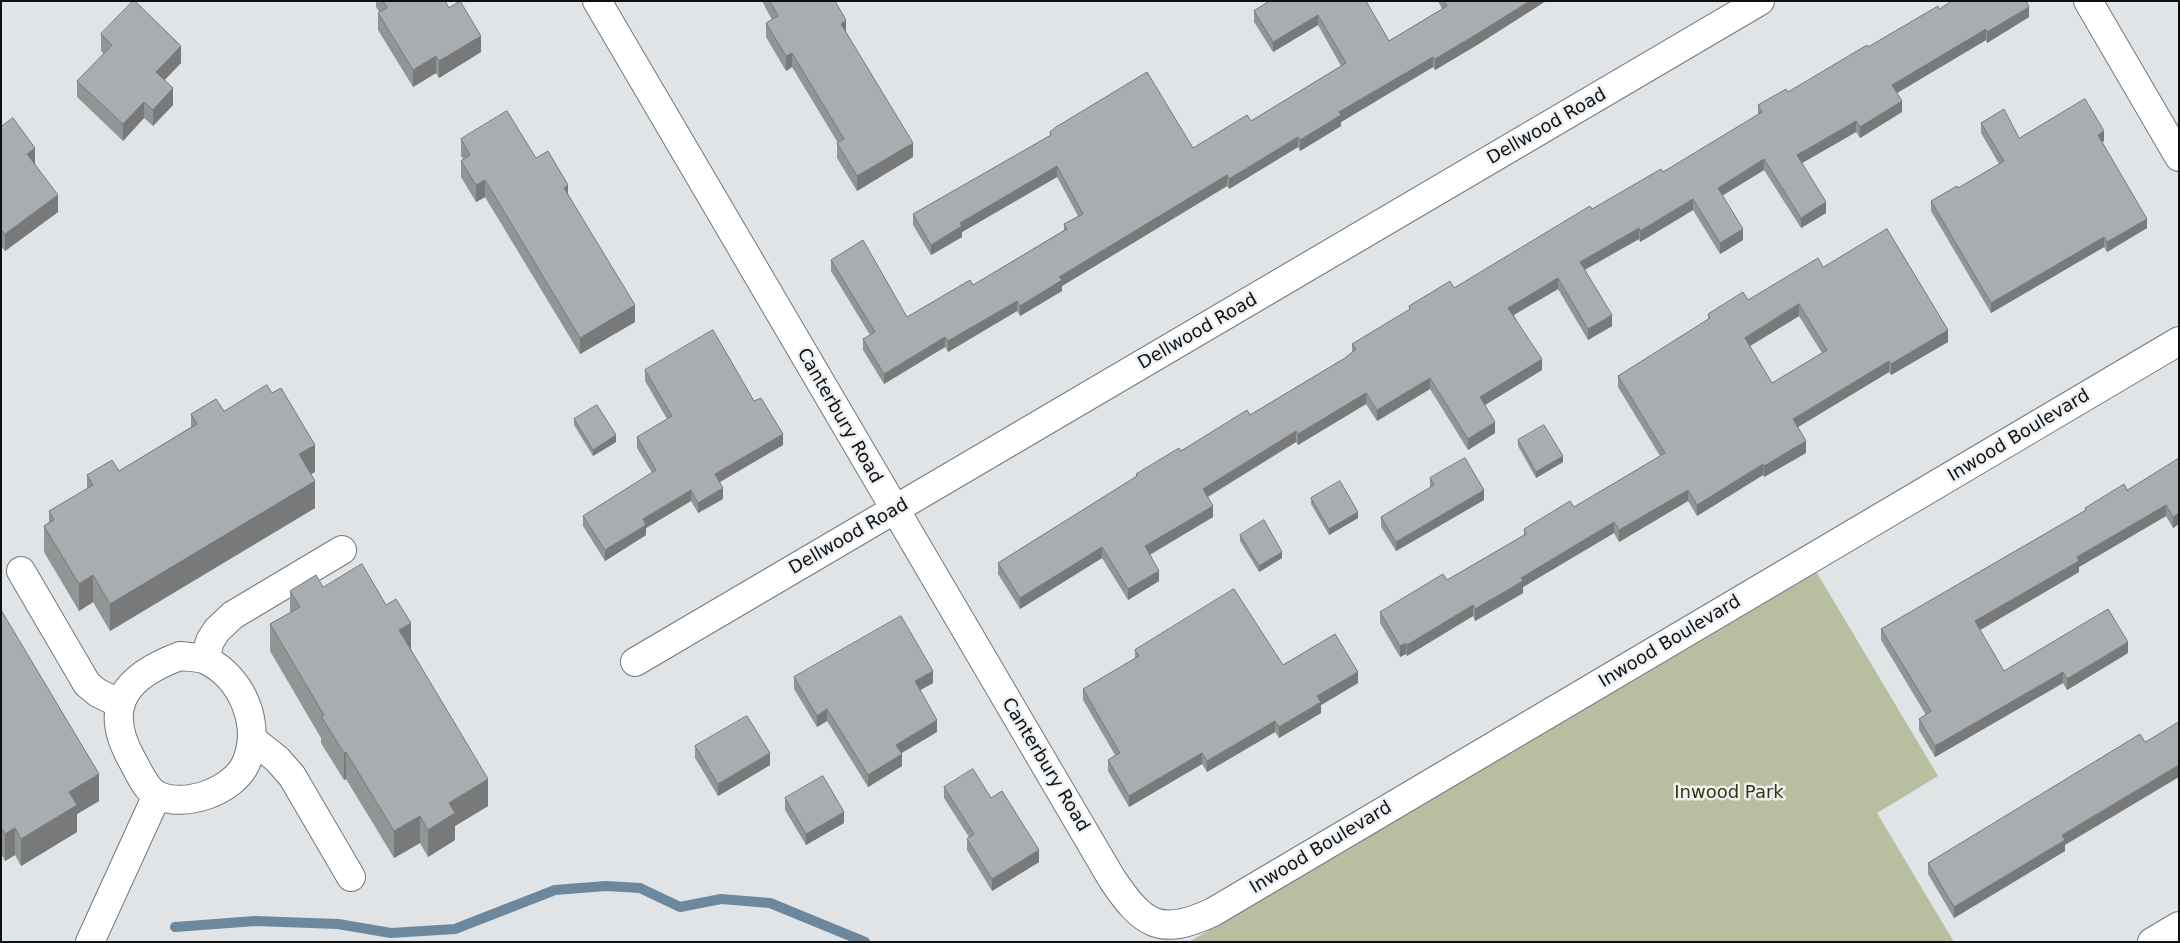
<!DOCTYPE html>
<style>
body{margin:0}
#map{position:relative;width:2180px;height:943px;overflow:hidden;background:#e1e4e6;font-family:"DejaVu Sans",sans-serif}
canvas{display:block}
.frame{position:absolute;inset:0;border:2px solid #0f1011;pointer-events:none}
</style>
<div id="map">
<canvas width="2180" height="943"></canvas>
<div class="frame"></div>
</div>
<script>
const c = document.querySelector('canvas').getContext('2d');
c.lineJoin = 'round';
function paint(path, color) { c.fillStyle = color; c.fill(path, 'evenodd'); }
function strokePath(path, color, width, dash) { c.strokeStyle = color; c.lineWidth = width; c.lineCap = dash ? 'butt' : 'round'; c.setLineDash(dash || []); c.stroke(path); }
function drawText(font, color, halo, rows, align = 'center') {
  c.font = font + ' "DejaVu Sans",sans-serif'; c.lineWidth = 5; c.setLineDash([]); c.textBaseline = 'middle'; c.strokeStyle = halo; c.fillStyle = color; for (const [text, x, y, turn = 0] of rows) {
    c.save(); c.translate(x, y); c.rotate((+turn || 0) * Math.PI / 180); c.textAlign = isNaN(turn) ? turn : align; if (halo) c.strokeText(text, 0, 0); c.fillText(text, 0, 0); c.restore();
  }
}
paint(new Path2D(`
 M 1814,568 L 1938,776 L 1877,813 L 1954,942 L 1189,942 Z`), '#b8bea0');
strokePath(new Path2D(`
 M 175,927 L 255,921 L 338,924 L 391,933 L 455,929 L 555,890 L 606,886 L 640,888 L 680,907 L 721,899 L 770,903 L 865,942`), '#6d889c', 10);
const street = new Path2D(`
 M 597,1 L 1112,879 C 1143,925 1160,937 1213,912 L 2179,341
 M 2088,1 L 2179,157
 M 21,571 L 87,684 L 98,693 L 121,704
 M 180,656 C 188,657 199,657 206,660 C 243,678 262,726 246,763 C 234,791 184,809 157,795 C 145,789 138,770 131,758 C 101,703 129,675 180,656 Z
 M 205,659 L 210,641 L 217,630 L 233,615 L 342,550
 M 635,662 L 1760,1
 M 253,740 L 277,759 L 292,776 L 351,877
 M 90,942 L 157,795
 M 2152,942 L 2179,926`);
strokePath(street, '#747779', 30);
strokePath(street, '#fff', 28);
paint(new Path2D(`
 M 376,1 L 445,1 L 449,8 L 481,52 L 439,78 L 436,73 L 413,87 L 378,30 L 378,13 L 380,13 L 376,7 Z
 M 762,1 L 835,1 L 846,33 L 913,157 L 857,191 L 837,158 L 837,143 L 838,143 L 792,67 L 786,71 L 766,37 L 766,23 L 772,20 Z
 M 1270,1 L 1366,1 L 1389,41 L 1442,9 L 1438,1 L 1546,1 L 1477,45 L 1435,70 L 1433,67 L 1341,122 L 1341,126 L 1300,151 L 1298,147 L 1229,189 L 1227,186 L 1062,286 L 1062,291 L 1020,316 L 1017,311 L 948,352 L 945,347 L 884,384 L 863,350 L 863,339 L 870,335 L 831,271 L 831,260 L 907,317 L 973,285 L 1064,230 L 1064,224 L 1078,216 L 1057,177 L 962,232 L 962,237 L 931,255 L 913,225 L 913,214 L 1050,136 L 1050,132 L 1193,148 L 1251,121 L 1341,66 L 1318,25 L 1273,52 L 1254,22 L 1254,11 Z
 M 1939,9 L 2029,17 L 1987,43 L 1986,40 L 1897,93 L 1902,112 L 1860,138 L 1856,132 L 1802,163 L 1826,213 L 1801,228 L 1764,170 L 1722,196 L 1743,240 L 1720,254 L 1693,210 L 1640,242 L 1639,239 L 1585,270 L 1612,326 L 1588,340 L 1558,289 L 1514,315 L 1542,370 L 1485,405 L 1495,433 L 1468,450 L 1430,389 L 1377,421 L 1366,404 L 1298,445 L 1296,442 L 1208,497 L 1213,517 L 1150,555 L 1159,581 L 1128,600 L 1102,558 L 1020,609 L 998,574 L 998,563 L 1136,477 L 1136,474 L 1250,415 L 1345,358 L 1352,352 L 1352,344 L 1409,310 L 1409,306 L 1454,288 L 1592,209 L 1663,172 L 1758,115 L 1758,105 L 1788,92 L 1868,47 Z
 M 101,34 L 181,63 L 165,80 L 173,105 L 153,126 L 144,118 L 123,141 L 77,97 L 77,81 L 104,54 L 101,51 Z
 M 1981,123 L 2019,138 L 2104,141 L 2102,142 L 2147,228 L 2107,252 L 2104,247 L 1991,313 L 1931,211 L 1931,201 L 1958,188 L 1999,164 L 1981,133 Z
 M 1,127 L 35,164 L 58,212 L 5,251 L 1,246 Z
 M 461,139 L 536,158 L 568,194 L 635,322 L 580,354 L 485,197 L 476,202 L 461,177 L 461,161 L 463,159 L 461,156 Z
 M 1823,267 L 1948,342 L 1891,375 L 1889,372 L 1798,427 L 1806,453 L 1764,477 L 1763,475 L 1697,516 L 1688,501 L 1619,542 L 1614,533 L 1523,587 L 1523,593 L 1475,621 L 1473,616 L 1407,656 L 1406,654 L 1400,657 L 1380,623 L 1380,612 L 1447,580 L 1524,535 L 1524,529 L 1574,507 L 1660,456 L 1618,387 L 1618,376 L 1708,320 L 1708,314 L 1748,300 ZM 1799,316 L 1822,353 L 1772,383 L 1750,346 Z
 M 645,370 L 754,401 L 783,445 L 719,482 L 723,499 L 698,513 L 691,501 L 646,528 L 646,535 L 605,561 L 583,526 L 583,516 L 652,473 L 637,448 L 637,437 L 667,419 L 645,381 Z
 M 224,411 L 315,472 L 311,474 L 315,508 L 110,631 L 93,602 L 79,611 L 44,552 L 44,526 L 49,522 L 49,511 L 87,489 L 87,475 L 119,471 L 191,427 L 191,414 Z
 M 574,419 L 616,442 L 593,456 L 574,425 Z
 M 1518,440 L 1563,462 L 1536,478 L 1518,446 Z
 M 2179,461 L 2179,524 L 2173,528 L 2166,516 L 2079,567 L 2079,572 L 1980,630 L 2004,671 L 2128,653 L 2067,690 L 2063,683 L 1935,757 L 1919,730 L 1919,719 L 1926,715 L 1881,640 L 1881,629 L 2085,511 L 2085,508 L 2127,490 Z
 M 1430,478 L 1484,500 L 1396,551 L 1381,527 L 1381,517 L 1430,488 Z
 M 1311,498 L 1358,518 L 1329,535 L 1311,504 Z
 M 1240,535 L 1282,558 L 1259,572 L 1240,541 Z
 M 323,587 L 411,649 L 488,806 L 455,826 L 455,840 L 428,857 L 420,843 L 394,858 L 346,779 L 344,780 L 321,743 L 321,738 L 270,651 L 270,624 L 290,613 L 290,591 Z
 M 1,610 L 99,801 L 77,814 L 77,832 L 21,866 L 15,855 L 5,861 L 1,854 Z
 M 1135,650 L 1283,665 L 1358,683 L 1321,705 L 1321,713 L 1279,738 L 1275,732 L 1207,772 L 1202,764 L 1129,807 L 1108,771 L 1108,760 L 1115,755 L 1083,700 L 1083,689 L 1135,658 Z
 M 794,677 L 933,683 L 920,690 L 937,732 L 902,753 L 902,766 L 868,787 L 827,721 L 817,727 L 794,689 Z
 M 695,746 L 770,765 L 718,796 L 695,758 Z
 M 944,787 L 991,798 L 1039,862 L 992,891 L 967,850 L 967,839 L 969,837 L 944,798 Z
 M 785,798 L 844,823 L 806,845 L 785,810 Z
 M 2065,845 L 2065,851 L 1954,918 L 1928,874 L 1928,863 Z`), '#929596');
paint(new Path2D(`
 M 1530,1 L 1546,1 L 1477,45 L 1435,70 L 1435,59 Z
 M 2029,7 L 2029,17 L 1987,43 L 1987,32 Z
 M 1318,15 L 1318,25 L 1273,52 L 1273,42 Z
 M 846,20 L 846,35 L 841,24 Z
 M 1986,29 L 1986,40 L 1892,96 L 1892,85 Z
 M 481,36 L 481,52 L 439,78 L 439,61 Z
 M 181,46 L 181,63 L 156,88 L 156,72 Z
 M 792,53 L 792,67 L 786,71 L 786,56 Z
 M 436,56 L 436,73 L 413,87 L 413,70 Z
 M 1433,57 L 1433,67 L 1341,122 L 1341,126 L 1300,151 L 1300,140 L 1339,112 Z
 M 173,88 L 173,105 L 153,126 L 153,110 Z
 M 1902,101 L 1902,112 L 1860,138 L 1860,127 Z
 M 144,102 L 144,118 L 123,141 L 123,124 Z
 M 1856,121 L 1856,132 L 1797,166 L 1797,155 Z
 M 2104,131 L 2104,141 L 2098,145 L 2098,135 Z
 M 1298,137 L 1298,147 L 1229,189 L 1229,179 Z
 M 913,143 L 913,157 L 857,191 L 857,176 Z
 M 35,148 L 35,165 L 27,154 Z
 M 1764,159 L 1764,170 L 1718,198 L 1718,188 Z
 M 1057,166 L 1057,177 L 962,232 L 962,237 L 931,255 L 931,245 L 960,223 Z
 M 1227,175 L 1227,186 L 1062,286 L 1062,291 L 1020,316 L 1020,306 L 1059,277 Z
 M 485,180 L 485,197 L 476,202 L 476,185 Z
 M 568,185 L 568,202 L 564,188 Z
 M 58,195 L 58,212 L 5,251 L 5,234 Z
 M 1693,199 L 1693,210 L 1640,242 L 1640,231 Z
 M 1826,202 L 1826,213 L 1801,228 L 1801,218 Z
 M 2147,219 L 2147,228 L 2107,252 L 2107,242 Z
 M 1639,228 L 1639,239 L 1580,272 L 1580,262 Z
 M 1743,229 L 1743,240 L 1720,254 L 1720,243 Z
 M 2104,237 L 2104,247 L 1991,313 L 1991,303 Z
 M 1558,278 L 1558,289 L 1508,318 L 1508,308 Z
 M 1017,301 L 1017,311 L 948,352 L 948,341 Z
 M 1799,304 L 1799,316 L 1745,349 L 1745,338 Z
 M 635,305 L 635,322 L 580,354 L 580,338 Z
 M 1612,315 L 1612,326 L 1588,340 L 1588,329 Z
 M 1948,330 L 1948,342 L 1891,375 L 1891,364 Z
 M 945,337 L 945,347 L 884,384 L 884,374 Z
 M 1542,359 L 1542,370 L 1480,408 L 1480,397 Z
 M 1889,361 L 1889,372 L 1793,430 L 1793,419 Z
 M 1430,378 L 1430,389 L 1377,421 L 1377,410 Z
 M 1366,393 L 1366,404 L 1298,445 L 1298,434 Z
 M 1495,422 L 1495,433 L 1468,450 L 1468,439 Z
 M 1296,431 L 1296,442 L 1203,499 L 1203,489 Z
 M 783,434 L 783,445 L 715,485 L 715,474 Z
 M 616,435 L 616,442 L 593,456 L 593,450 Z
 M 1806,441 L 1806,453 L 1764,477 L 1764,466 Z
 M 315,445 L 315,472 L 299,481 L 299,454 Z
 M 1563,456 L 1563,462 L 1536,478 L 1536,472 Z
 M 1763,464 L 1763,475 L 1697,516 L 1697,505 Z
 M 315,481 L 315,508 L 110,631 L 110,604 Z
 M 723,488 L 723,499 L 698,513 L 698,503 Z
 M 691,490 L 691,501 L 646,528 L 646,535 L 605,561 L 605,550 L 643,519 Z
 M 1484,490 L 1484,500 L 1396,551 L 1396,542 Z
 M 1688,490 L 1688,501 L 1619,542 L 1619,530 Z
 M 2166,505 L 2166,516 L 2079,567 L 2079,572 L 1975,633 L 1975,621 L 2077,557 Z
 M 1213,506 L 1213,517 L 1145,557 L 1145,546 Z
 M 1358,512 L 1358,518 L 1329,535 L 1329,529 Z
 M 2179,513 L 2179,524 L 2173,528 L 2173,517 Z
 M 1614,522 L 1614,533 L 1523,587 L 1523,593 L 1475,621 L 1475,609 L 1521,578 Z
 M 1102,547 L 1102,558 L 1020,609 L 1020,598 Z
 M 1282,552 L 1282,558 L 1259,572 L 1259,566 Z
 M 1159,571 L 1159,581 L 1128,600 L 1128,589 Z
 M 93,575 L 93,602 L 79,611 L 79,584 Z
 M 1473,605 L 1473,616 L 1407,656 L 1407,645 Z
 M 411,623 L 411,650 L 399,630 Z
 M 2128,642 L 2128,653 L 2067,690 L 2067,679 Z
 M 1406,643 L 1406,654 L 1400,657 L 1400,646 Z
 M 933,671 L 933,683 L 915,693 L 915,681 Z
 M 1358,672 L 1358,683 L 1321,705 L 1321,713 L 1279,738 L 1279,727 L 1317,696 Z
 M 2063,672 L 2063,683 L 1935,757 L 1935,746 Z
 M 827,709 L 827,721 L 817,727 L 817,716 Z
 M 937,720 L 937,732 L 896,756 L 896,745 Z
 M 1275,721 L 1275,732 L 1207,772 L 1207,761 Z
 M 346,752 L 346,779 L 344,780 L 344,753 Z
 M 770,753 L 770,765 L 718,796 L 718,784 Z
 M 1202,753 L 1202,764 L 1129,807 L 1129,796 Z
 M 902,754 L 902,766 L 868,787 L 868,775 Z
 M 2179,765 L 2179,777 L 2065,845 L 2065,851 L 1954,918 L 1954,907 L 2062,835 Z
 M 99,774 L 99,801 L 77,814 L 77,832 L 21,866 L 21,839 L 69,792 Z
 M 488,779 L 488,806 L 455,826 L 455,840 L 428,857 L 428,830 L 449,803 Z
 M 844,812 L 844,823 L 806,845 L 806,834 Z
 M 420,816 L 420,843 L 394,858 L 394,831 Z
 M 15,828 L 15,855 L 5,861 L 5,834 Z
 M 1039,850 L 1039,862 L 992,891 L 992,879 Z`), '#77797a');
const building = new Path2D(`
 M 133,1 L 135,1 L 181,46 L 156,72 L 173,88 L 153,110 L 144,102 L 123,124 L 77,81 L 112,45 L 101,34 Z
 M 383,1 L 445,1 L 449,8 L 460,1 L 481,36 L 439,61 L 436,56 L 413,70 L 378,13 L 387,8 Z
 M 770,1 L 835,1 L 846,20 L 841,24 L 913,143 L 857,176 L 837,143 L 844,139 L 792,53 L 786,56 L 766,23 L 778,16 Z
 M 1270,1 L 1366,1 L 1389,41 L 1447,6 L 1444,1 L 1530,1 L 1477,34 L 1435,59 L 1433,57 L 1339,112 L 1341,115 L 1300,140 L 1298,137 L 1229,179 L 1227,175 L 1059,277 L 1062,280 L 1020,306 L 1017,301 L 948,341 L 945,337 L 884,374 L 863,339 L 875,332 L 831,260 L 863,240 L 907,317 L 970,280 L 973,285 L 1067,229 L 1064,224 L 1083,214 L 1057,166 L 960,223 L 962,226 L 931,245 L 913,214 L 1051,135 L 1050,132 L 1056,127 L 1147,72 L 1193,148 L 1247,115 L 1251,121 L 1346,63 L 1318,15 L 1273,42 L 1254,11 Z
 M 1952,1 L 2026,1 L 2029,7 L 1987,32 L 1986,29 L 1892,85 L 1902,101 L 1860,127 L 1856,121 L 1797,155 L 1826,202 L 1801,218 L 1764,159 L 1718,188 L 1743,229 L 1720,243 L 1693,199 L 1640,231 L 1639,228 L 1580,262 L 1612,315 L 1588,329 L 1558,278 L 1508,308 L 1542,359 L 1480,397 L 1495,422 L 1468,439 L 1430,378 L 1377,410 L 1366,393 L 1298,434 L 1296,431 L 1203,489 L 1213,506 L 1145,546 L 1159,571 L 1128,589 L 1102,547 L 1020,598 L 998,563 L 1137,476 L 1136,474 L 1179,448 L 1181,451 L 1247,410 L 1250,415 L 1345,358 L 1356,349 L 1352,344 L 1410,309 L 1409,306 L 1450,281 L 1454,288 L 1590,206 L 1592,209 L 1661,169 L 1663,172 L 1762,112 L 1758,105 L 1786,89 L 1788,92 L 1867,45 L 1868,47 L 1938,6 L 1939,9 Z
 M 2085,99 L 2104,131 L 2098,135 L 2147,219 L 2107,242 L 2104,237 L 1991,303 L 1931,201 L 1957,186 L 1958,188 L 2004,161 L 1981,123 L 2004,109 L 2019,138 Z
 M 507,111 L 536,158 L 548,151 L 568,185 L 564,188 L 635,305 L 580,338 L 485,180 L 476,185 L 461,161 L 470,155 L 461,139 Z
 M 13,118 L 35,148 L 27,154 L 58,195 L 5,234 L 1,230 L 1,127 Z
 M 1887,229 L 1948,330 L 1891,364 L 1889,361 L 1793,419 L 1806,441 L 1764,466 L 1763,464 L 1697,505 L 1688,490 L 1619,530 L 1614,522 L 1521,578 L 1523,581 L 1475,609 L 1473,605 L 1407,645 L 1406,643 L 1400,646 L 1380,612 L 1443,574 L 1447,580 L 1526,534 L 1524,529 L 1570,501 L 1574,507 L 1665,453 L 1618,376 L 1710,318 L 1708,314 L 1743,292 L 1748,300 L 1818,258 L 1823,267 ZM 1799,304 L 1827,350 L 1772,383 L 1745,338 Z
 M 713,330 L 754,401 L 761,398 L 783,434 L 715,474 L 723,488 L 698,503 L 691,490 L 643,519 L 646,525 L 605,550 L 583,516 L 656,470 L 637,437 L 672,416 L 645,370 Z
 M 267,385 L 272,393 L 281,388 L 315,445 L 299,454 L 315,481 L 110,604 L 93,575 L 79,584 L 44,526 L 54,520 L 49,511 L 93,485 L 87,475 L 112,460 L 119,471 L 197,424 L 191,414 L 216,399 L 224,411 Z
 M 597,405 L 616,435 L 593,450 L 574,419 Z
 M 1544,425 L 1563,456 L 1536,472 L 1518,440 Z
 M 1465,458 L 1484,490 L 1396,542 L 1381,517 L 1434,485 L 1430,478 Z
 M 2178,459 L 2179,461 L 2179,513 L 2173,517 L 2166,505 L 2077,557 L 2079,561 L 1975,621 L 2004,671 L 2108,609 L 2128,642 L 2067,679 L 2063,672 L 1935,746 L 1919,719 L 1931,711 L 1881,629 L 2086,510 L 2085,508 L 2124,484 L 2127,490 Z
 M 1340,481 L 1358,512 L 1329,529 L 1311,498 Z
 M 1264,520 L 1282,552 L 1259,566 L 1240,535 Z
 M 362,564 L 386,605 L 396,599 L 411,623 L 399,630 L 488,779 L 449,803 L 455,813 L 428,830 L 420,816 L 394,831 L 346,752 L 344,753 L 321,716 L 324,715 L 270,624 L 300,607 L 290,591 L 316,575 L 323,587 Z
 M 1234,589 L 1283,665 L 1335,634 L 1358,672 L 1317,696 L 1321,702 L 1279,727 L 1275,721 L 1207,761 L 1202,753 L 1129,796 L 1108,760 L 1120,753 L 1083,689 L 1139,656 L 1135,650 Z
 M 1,610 L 99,774 L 69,792 L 77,805 L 21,839 L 15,828 L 5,834 L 1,827 Z
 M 901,616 L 933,671 L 915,681 L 937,720 L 896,745 L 902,754 L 868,775 L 827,709 L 817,716 L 794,677 Z
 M 747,716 L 770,753 L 718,784 L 695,746 Z
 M 2179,722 L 2179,765 L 2062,835 L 2065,840 L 1954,907 L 1928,863 L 2140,734 L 2145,742 Z
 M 973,769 L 991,798 L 1002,791 L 1039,850 L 992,879 L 967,839 L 974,834 L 944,787 Z
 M 823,776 L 844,812 L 806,834 L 785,798 Z`);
paint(building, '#aaadaf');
strokePath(building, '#77797a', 1);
drawText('18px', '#0f1011', '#eef1f4', [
 ["Dellwood Road",1547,127,-30],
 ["Dellwood Road",1198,332,-30],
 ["Canterbury Road",839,416,60],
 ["Inwood Boulevard",2019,436,-31],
 ["Dellwood Road",849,537,-30],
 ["Inwood Boulevard",1670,642,-31],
 ["Canterbury Road",1045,765,59],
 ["Inwood Boulevard",1321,848,-31]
]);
drawText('18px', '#323905', '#eef1f4', [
 ["Inwood Park",1729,793]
]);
</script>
